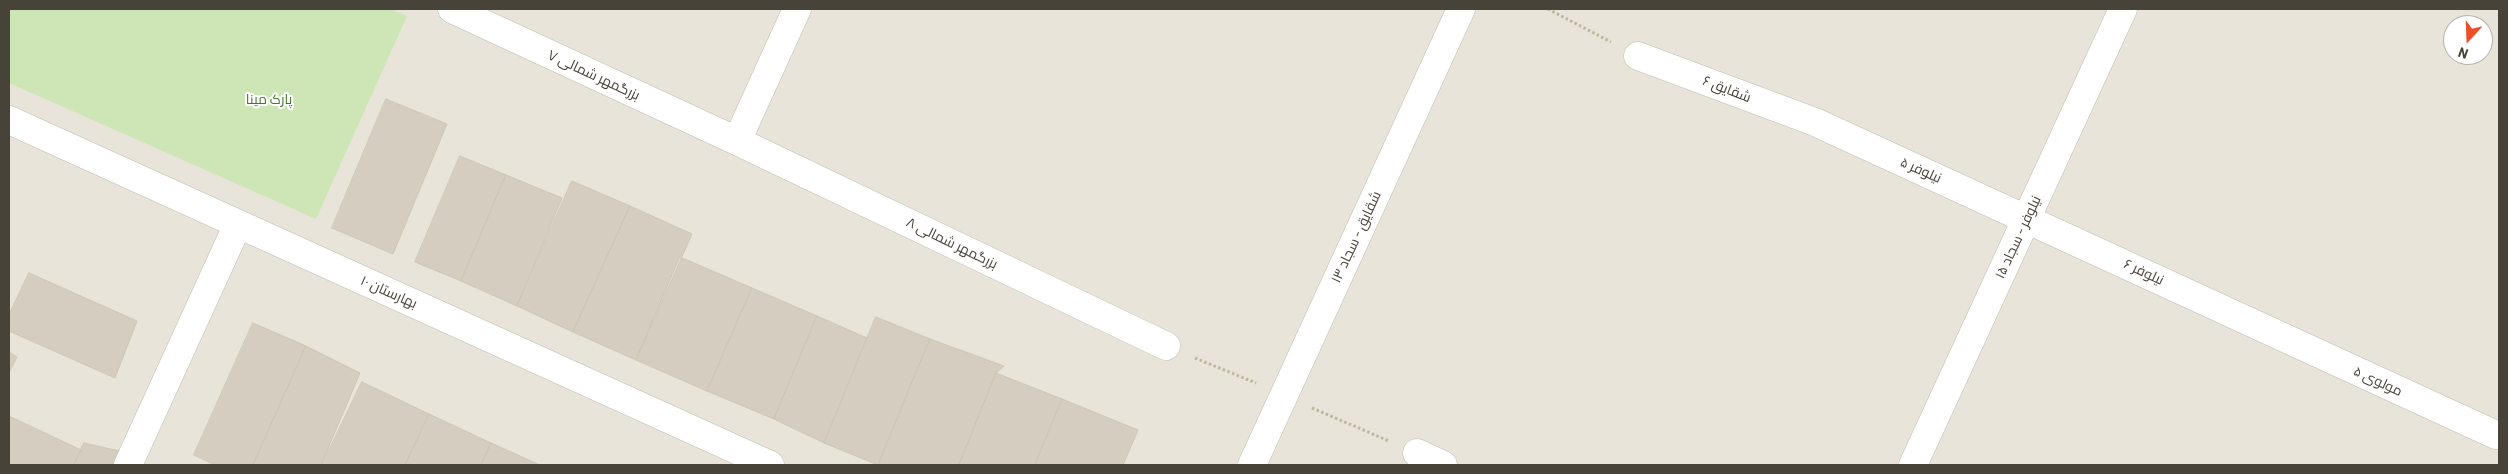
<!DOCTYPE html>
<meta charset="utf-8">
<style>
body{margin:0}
#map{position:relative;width:2508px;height:474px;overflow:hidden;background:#f4f2ea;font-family:Barlow,sans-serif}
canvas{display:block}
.frame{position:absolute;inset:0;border:10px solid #484339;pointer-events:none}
.north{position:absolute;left:2443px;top:15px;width:50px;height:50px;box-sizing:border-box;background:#fff;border:1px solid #b6b4b0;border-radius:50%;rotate:200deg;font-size:14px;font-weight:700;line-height:20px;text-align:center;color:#484339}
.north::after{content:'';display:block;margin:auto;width:18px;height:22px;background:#ee4d27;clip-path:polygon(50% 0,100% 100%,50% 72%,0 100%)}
</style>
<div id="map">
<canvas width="2508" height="474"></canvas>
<div class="frame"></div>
<div class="north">N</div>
</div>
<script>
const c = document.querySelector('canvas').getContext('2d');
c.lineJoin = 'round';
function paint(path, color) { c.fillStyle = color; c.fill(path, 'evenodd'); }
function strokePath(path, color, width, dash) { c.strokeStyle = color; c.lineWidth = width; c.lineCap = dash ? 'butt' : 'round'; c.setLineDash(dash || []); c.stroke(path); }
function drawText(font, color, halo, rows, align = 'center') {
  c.font = font + ' Barlow,Cairo,sans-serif'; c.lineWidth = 4; c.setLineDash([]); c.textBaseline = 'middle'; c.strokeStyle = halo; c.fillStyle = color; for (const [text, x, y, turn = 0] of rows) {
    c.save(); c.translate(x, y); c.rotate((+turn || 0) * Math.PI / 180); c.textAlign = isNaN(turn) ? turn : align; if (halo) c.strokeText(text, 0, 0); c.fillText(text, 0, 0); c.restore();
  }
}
paint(new Path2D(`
 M 9,9 L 2499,9 L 2499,465 L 9,465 ZM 2453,25 L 2483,25 L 2483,55 L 2453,55 Z`), '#e8e4d9');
paint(new Path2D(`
 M 9,9 L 391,9 L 407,16 L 316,219 L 9,83 Z`), '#cee6b6');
const building = new Path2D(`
 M 386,99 L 447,124 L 393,254 L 332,228 Z
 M 460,156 L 506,175 L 461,281 L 415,262 Z
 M 506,175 L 562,198 L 517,306 L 461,281 Z
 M 572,181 L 630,206 L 573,332 L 517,306 Z
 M 630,206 L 692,234 L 636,360 L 573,332 Z
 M 680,257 L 752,288 L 707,391 L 636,360 Z
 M 29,273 L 137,321 L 115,378 L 9,331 L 9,315 Z
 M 752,288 L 817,316 L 774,419 L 707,391 Z
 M 817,316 L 867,338 L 824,443 L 774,419 Z
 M 876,317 L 930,339 L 878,465 L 824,443 Z
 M 253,323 L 306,346 L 253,465 L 215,465 L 194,455 Z
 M 930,339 L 1004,366 L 996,373 L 959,465 L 878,465 Z
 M 306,346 L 360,373 L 321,465 L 253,465 Z
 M 9,352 L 17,357 L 9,373 Z
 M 996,373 L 1062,399 L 1035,465 L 959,465 Z
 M 362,382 L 429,414 L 405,465 L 322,465 Z
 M 1062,399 L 1138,430 L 1123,465 L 1035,465 Z
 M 429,414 L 491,443 L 481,465 L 405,465 Z
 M 9,416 L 81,450 L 74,465 L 9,465 Z
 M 84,443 L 133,454 L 127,465 L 74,465 Z
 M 491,443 L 540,465 L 481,465 Z`);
paint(building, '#d5cec0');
strokePath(building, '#d0c6b4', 1);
const minor = new Path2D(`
 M 452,9 L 737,141 L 1166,346
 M 1638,56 L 1815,122 L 2496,435
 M 9,120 L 770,465
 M 737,141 L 797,9
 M 1417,453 L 1443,465
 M 128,465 L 238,224
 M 1252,465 L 1461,9
 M 1913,465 L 2123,9`);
strokePath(minor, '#c2bdb0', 29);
strokePath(new Path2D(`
 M 1548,9 L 1611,42
 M 1195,358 L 1256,383
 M 1312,408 L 1389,441`), '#c0b69f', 3, [2.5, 2.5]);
strokePath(minor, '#fff', 28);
drawText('14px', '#484339', '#fff', [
 ["بزرگمهر شمالی ۷",594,75,25],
 ["شقایق ۶",1727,89,21],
 ["نیلوفر ۵",1921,170,24],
 ["شقایق - سجاد ۱۳",1356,237,-65],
 ["نیلوفر - سجاد ۱۵",2018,237,-65],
 ["بزرگمهر شمالی ۸",952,243,26],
 ["نیلوفر ۶",2144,272,25],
 ["بهارستان ۱۰",389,292,24],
 ["مولوی ۵",2378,381,25]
]);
drawText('14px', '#47772e', '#fff', [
 ["پارک مینا",269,99]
]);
</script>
